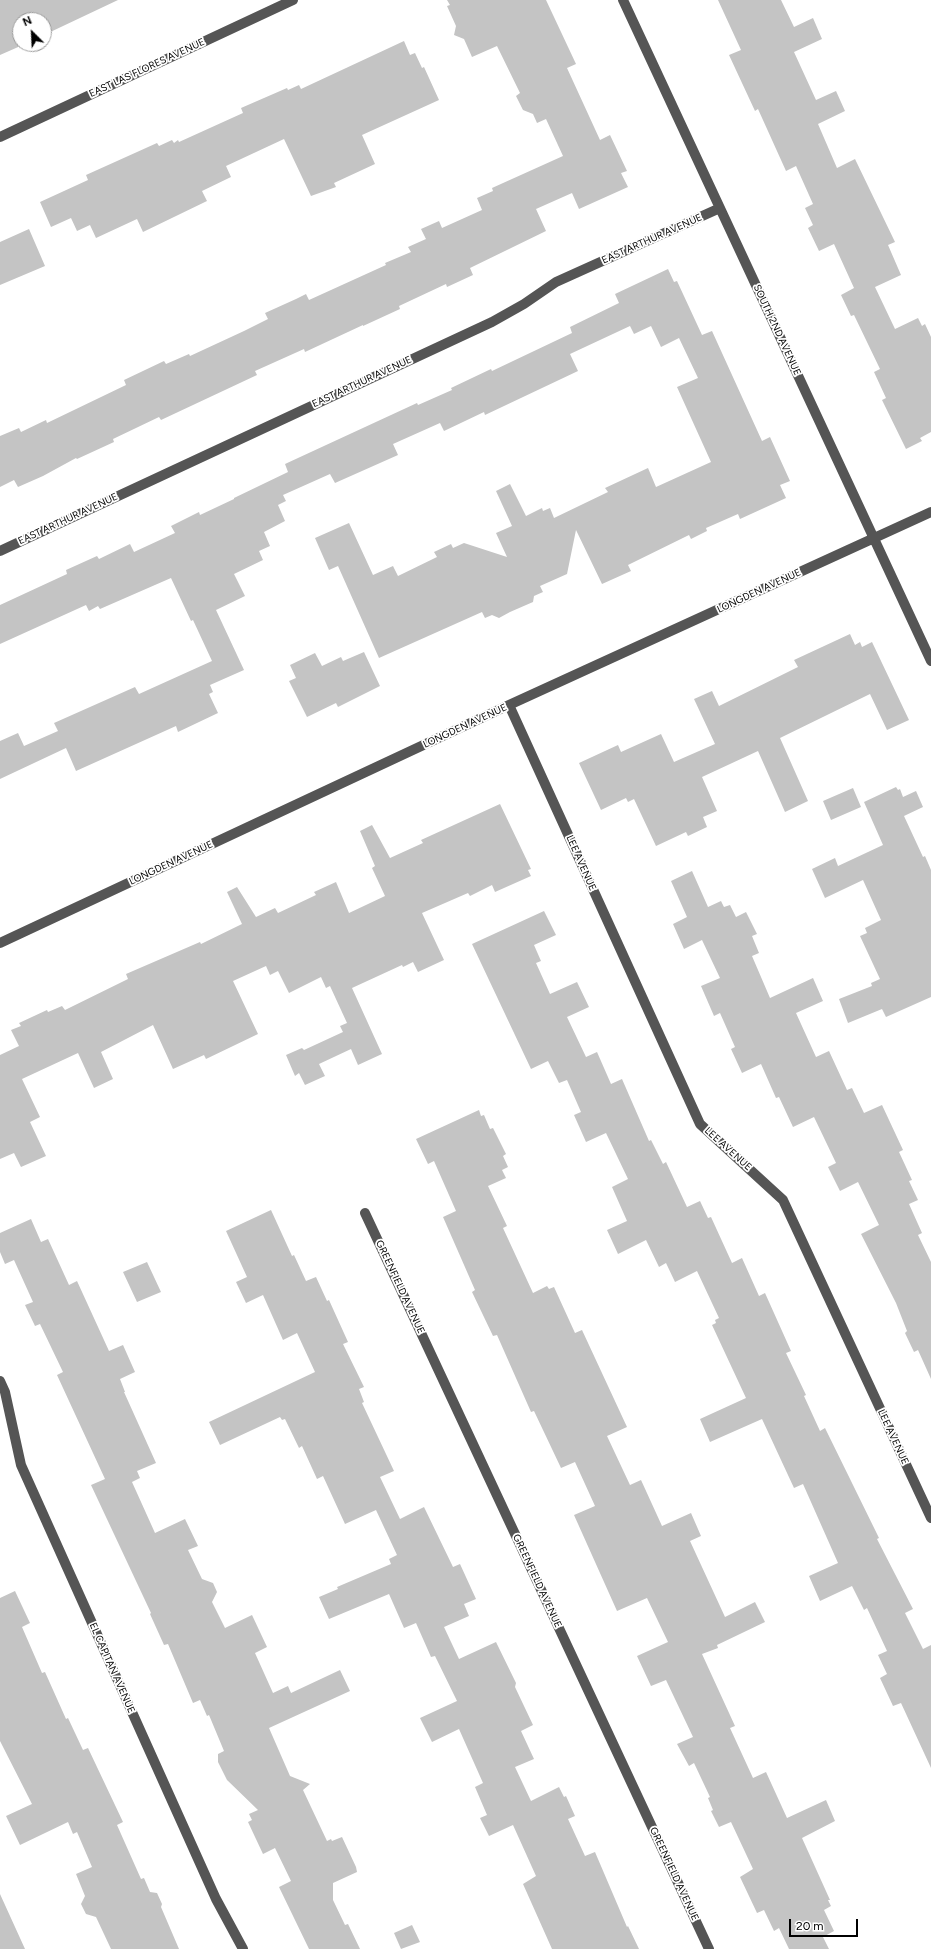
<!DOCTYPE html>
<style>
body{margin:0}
#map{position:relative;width:931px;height:1949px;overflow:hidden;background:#fff;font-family:Figtree,sans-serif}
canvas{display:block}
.north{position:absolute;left:12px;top:12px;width:40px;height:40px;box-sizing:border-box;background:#fff;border:1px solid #999;border-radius:50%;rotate:336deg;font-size:11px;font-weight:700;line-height:16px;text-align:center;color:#000}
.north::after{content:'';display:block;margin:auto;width:14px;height:18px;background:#000;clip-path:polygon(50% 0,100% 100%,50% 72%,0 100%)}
.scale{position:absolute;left:789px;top:1919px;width:69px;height:18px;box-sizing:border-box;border:2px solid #000;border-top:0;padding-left:5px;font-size:12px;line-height:14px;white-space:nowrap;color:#000;-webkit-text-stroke:3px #fff;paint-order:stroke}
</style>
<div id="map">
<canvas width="931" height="1949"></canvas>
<div class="north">N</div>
<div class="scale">20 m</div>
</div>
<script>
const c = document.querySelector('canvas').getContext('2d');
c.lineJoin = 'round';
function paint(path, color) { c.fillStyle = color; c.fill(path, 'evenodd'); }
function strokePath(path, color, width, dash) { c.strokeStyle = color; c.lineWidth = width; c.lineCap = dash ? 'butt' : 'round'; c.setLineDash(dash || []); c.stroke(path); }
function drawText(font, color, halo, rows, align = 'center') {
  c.font = font + ' Figtree,sans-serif'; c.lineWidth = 3.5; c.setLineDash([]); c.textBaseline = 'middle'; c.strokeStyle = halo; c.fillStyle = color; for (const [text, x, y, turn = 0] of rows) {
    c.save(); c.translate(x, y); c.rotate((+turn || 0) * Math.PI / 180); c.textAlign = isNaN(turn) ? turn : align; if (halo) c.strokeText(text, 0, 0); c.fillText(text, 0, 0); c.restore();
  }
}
paint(new Path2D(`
 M 0,0 L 118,0 L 44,35 L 44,20 L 20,20 L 20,44 L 25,44 L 0,55 Z
 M 447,0 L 546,0 L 576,64 L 567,68 L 600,140 L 610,135 L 627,171 L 621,173 L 628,187 L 579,209 L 572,193 L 536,209 L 546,231 L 470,268 L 473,275 L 447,287 L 446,284 L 399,306 L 400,309 L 363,326 L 363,325 L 305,352 L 304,349 L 255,371 L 257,375 L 161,420 L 159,417 L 113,439 L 114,442 L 77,459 L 76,458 L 43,476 L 18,487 L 14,480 L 0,487 L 0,436 L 19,428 L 21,432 L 46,420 L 47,423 L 126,385 L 124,380 L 164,361 L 166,364 L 189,354 L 190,356 L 244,331 L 268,319 L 265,313 L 296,299 L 306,294 L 309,300 L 386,265 L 385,263 L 411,252 L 408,247 L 426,239 L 421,229 L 439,221 L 442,228 L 482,210 L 477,198 L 493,191 L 492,188 L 563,156 L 546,119 L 537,123 L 533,114 L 523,110 L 516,96 L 520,93 L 497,46 L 472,57 L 464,39 L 454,35 L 456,26 L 447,6 L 450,5 Z
 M 718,0 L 781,0 L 794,27 L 813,18 L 822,39 L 794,52 L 816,100 L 836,91 L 845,111 L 818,124 L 837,168 L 855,159 L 895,242 L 888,245 L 901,275 L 875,287 L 895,329 L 918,318 L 922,326 L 925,324 L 931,337 L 931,432 L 920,438 L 922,441 L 906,449 L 882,400 L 886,398 L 874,372 L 880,369 L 854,315 L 851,316 L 841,295 L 854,288 L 834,244 L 819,251 L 808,228 L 813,225 L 805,208 L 813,204 L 796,166 L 786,171 L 758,109 L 755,111 L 729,55 L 741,50 Z
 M 404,41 L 410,55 L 415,53 L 422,68 L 424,67 L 439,100 L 362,135 L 375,164 L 334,183 L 336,187 L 311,196 L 284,139 L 226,166 L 231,177 L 202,191 L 207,201 L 143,232 L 137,219 L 96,238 L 90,225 L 77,231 L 71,218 L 51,227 L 40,202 L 88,180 L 86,175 L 157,143 L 159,146 L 172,140 L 174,143 L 178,140 L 179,142 L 243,113 L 241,108 L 287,88 L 288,90 L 299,85 L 301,89 Z
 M 29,229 L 45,266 L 0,285 L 0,242 Z
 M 668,269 L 674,282 L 677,281 L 702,335 L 712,331 L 762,441 L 770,437 L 790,481 L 780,485 L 786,498 L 740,519 L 738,514 L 706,528 L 707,531 L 691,539 L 689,535 L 628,565 L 631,571 L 602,584 L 576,530 L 567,574 L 540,586 L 543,592 L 534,596 L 533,602 L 510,612 L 499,618 L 492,615 L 485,618 L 482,612 L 379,658 L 338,566 L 329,570 L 315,538 L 349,523 L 373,575 L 393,566 L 398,576 L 437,557 L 434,552 L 451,544 L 453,548 L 464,543 L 507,557 L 496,533 L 512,526 L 496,491 L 510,484 L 526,516 L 542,508 L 543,511 L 550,508 L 554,518 L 608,492 L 605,488 L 648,468 L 656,487 L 711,462 L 677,387 L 698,378 L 679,338 L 661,347 L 651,326 L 634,334 L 630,326 L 570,354 L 578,371 L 485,415 L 484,412 L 444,431 L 440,423 L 393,444 L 398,455 L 335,483 L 330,474 L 283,495 L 286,501 L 278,505 L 285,521 L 264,532 L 270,546 L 259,551 L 263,560 L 234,574 L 245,596 L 216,610 L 244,670 L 210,685 L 213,692 L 209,694 L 218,713 L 178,732 L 176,726 L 76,771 L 66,748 L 0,779 L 0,741 L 18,733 L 24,746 L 58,731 L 54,723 L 135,687 L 139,694 L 212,661 L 193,620 L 191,621 L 171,578 L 100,609 L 98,606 L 89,611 L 86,605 L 0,644 L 0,605 L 67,574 L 66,570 L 97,556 L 99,559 L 130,544 L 134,552 L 175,533 L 171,526 L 199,512 L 200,515 L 234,499 L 234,498 L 288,472 L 285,464 L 417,403 L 418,405 L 452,390 L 451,388 L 491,369 L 492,371 L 572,333 L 570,327 L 619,303 L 615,294 Z
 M 850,634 L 855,645 L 860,642 L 862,647 L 872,642 L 909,720 L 887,730 L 870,694 L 780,738 L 808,801 L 785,812 L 758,751 L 702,777 L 717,811 L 703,817 L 707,827 L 688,836 L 686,832 L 656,846 L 634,799 L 628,802 L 626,798 L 601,810 L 579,763 L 618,745 L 621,752 L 661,734 L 674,762 L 715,744 L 694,699 L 712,691 L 719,706 L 798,667 L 794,660 Z
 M 364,652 L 380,686 L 338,707 L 336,703 L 307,717 L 289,681 L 296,678 L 290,665 L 315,653 L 322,666 L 341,657 L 343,661 Z
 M 896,787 L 898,790 L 900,789 L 903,797 L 916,791 L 923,807 L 904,816 L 923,857 L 925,856 L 931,870 L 931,997 L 886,1017 L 882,1009 L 848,1023 L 839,999 L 872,986 L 871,983 L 880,979 L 860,936 L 867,933 L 865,928 L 881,920 L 863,880 L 825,898 L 812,869 L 835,858 L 838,866 L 883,845 L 864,802 Z
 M 853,788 L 861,807 L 831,820 L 823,801 Z
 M 500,804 L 531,869 L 528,870 L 531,876 L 495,892 L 492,885 L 470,896 L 468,893 L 422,913 L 444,960 L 418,972 L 413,962 L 403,967 L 402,965 L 352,988 L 382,1054 L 358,1065 L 351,1049 L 319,1064 L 325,1076 L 305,1085 L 299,1073 L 295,1076 L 286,1055 L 302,1048 L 304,1050 L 343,1032 L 340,1026 L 347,1023 L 330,986 L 326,988 L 321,977 L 289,993 L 278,971 L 270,975 L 266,966 L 233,981 L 258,1034 L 206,1059 L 204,1055 L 173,1069 L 153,1025 L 101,1052 L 113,1079 L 94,1088 L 78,1053 L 22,1079 L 40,1117 L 30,1122 L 46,1156 L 21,1167 L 14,1153 L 0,1159 L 0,1055 L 19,1046 L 11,1030 L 21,1026 L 19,1023 L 47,1010 L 48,1012 L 62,1006 L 65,1010 L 128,979 L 126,974 L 200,942 L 201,944 L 242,924 L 227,892 L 237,887 L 256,917 L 275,908 L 278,913 L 316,895 L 314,892 L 336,882 L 349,913 L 385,896 L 372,868 L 375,866 L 360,831 L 372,825 L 390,858 L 423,843 L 421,840 Z
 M 692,871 L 708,907 L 721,901 L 724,907 L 730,905 L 736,917 L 746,912 L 757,934 L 752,936 L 759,953 L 752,956 L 770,998 L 813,978 L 823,1001 L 796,1013 L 816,1057 L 829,1051 L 847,1090 L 852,1088 L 864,1113 L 882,1105 L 903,1150 L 899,1152 L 912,1180 L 909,1181 L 918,1200 L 909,1204 L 922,1233 L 918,1235 L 931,1262 L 931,1379 L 918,1350 L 914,1352 L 905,1333 L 907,1331 L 896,1303 L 861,1234 L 879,1225 L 858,1182 L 840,1191 L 828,1167 L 836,1163 L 814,1117 L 793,1127 L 779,1097 L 776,1098 L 761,1064 L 742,1073 L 731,1049 L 735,1047 L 720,1013 L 714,1016 L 701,986 L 720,978 L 702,940 L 684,949 L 673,924 L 687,917 L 671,881 Z
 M 544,911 L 556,935 L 534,945 L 541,961 L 536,963 L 550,994 L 577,982 L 589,1007 L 567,1017 L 586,1057 L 597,1052 L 611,1084 L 622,1079 L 649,1141 L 651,1140 L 663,1164 L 666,1162 L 687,1207 L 700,1201 L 708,1218 L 711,1217 L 732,1263 L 742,1258 L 759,1296 L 765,1293 L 791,1351 L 786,1353 L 806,1395 L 804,1396 L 820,1431 L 825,1428 L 879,1538 L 877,1539 L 913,1609 L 905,1613 L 923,1649 L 931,1645 L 931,1768 L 901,1703 L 893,1706 L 880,1678 L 887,1674 L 878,1655 L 887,1651 L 867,1608 L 864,1610 L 852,1586 L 820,1601 L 809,1576 L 838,1563 L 803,1484 L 794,1488 L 762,1419 L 710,1442 L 700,1419 L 746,1398 L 712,1325 L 716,1323 L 715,1320 L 719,1318 L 697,1271 L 675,1282 L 666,1263 L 659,1267 L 646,1240 L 618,1254 L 607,1230 L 627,1221 L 612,1187 L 628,1179 L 606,1133 L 586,1142 L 574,1115 L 581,1112 L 567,1080 L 559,1083 L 548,1061 L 531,1069 L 472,944 Z
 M 479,1110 L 481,1116 L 484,1115 L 490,1129 L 493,1128 L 506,1154 L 503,1156 L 508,1167 L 502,1170 L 506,1178 L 488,1186 L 507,1226 L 503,1228 L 533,1293 L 547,1286 L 549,1289 L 554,1287 L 575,1333 L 582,1330 L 627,1427 L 607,1436 L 630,1485 L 641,1480 L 662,1526 L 691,1513 L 701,1536 L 690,1541 L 725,1617 L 755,1602 L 765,1622 L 717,1645 L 718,1648 L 702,1654 L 735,1726 L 730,1728 L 753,1778 L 766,1772 L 787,1818 L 826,1800 L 835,1821 L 802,1838 L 830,1900 L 828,1900 L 831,1906 L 824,1910 L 834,1931 L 823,1937 L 829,1949 L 789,1949 L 779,1928 L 774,1931 L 764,1910 L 757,1913 L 740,1877 L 753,1869 L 731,1822 L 719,1827 L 711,1811 L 713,1810 L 708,1798 L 710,1797 L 694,1763 L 689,1766 L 677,1744 L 693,1737 L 666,1680 L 651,1686 L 637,1656 L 668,1642 L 647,1598 L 617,1611 L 574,1515 L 595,1506 L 575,1462 L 561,1468 L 534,1411 L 531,1412 L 497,1335 L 493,1336 L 472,1292 L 475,1290 L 443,1217 L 456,1211 L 434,1161 L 428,1164 L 416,1139 Z
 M 271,1210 L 292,1256 L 294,1255 L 306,1281 L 316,1277 L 327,1301 L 329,1300 L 348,1342 L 343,1344 L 364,1387 L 359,1389 L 364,1402 L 362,1403 L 394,1471 L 380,1477 L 400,1519 L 424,1507 L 453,1567 L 460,1564 L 476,1599 L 464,1604 L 469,1616 L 444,1627 L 459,1659 L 496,1642 L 516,1683 L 515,1687 L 533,1725 L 521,1731 L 534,1759 L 515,1767 L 531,1801 L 559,1787 L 564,1797 L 566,1796 L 575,1816 L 568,1819 L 585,1856 L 595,1852 L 627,1927 L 628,1926 L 639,1949 L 552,1949 L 523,1884 L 536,1876 L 513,1825 L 489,1836 L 480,1818 L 487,1815 L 475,1787 L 483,1783 L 459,1729 L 432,1742 L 420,1718 L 457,1701 L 435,1656 L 431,1657 L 416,1623 L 404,1628 L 389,1594 L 329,1619 L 319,1597 L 338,1589 L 337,1587 L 391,1564 L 389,1559 L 397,1555 L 376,1510 L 345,1524 L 323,1476 L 317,1479 L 302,1446 L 299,1448 L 285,1419 L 282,1420 L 280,1417 L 220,1445 L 209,1422 L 315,1372 L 297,1333 L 283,1340 L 263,1295 L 246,1303 L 236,1282 L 247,1277 L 226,1231 Z
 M 31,1219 L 41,1242 L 48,1239 L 69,1285 L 77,1281 L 109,1351 L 123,1345 L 135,1372 L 120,1379 L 125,1392 L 124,1392 L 156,1463 L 137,1471 L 140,1478 L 132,1482 L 155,1533 L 185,1519 L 198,1546 L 188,1550 L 202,1579 L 213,1583 L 217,1592 L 212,1602 L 225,1628 L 252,1615 L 267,1647 L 255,1653 L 273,1693 L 288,1686 L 291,1693 L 340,1670 L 350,1691 L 269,1728 L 290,1776 L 310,1784 L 303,1790 L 327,1841 L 331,1839 L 332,1841 L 342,1837 L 356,1867 L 357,1872 L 333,1883 L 333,1900 L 345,1925 L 348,1924 L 360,1949 L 309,1949 L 279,1887 L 291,1881 L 275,1848 L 263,1854 L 248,1822 L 252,1820 L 249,1814 L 258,1810 L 227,1780 L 218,1762 L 218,1754 L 224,1751 L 209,1715 L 207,1716 L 200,1700 L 193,1703 L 168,1644 L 164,1645 L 150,1614 L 151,1613 L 91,1485 L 105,1479 L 57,1375 L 63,1372 L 40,1324 L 35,1326 L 25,1305 L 33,1302 L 14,1260 L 5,1264 L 0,1252 L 0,1233 Z
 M 147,1262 L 161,1292 L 137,1302 L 123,1272 Z
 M 15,1591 L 30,1623 L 22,1627 L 42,1673 L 45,1672 L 66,1719 L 68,1718 L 83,1750 L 88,1748 L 123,1822 L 117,1825 L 141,1879 L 144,1878 L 150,1892 L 157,1893 L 162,1904 L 161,1907 L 179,1949 L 111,1949 L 96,1917 L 86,1914 L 81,1904 L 85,1896 L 76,1874 L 92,1867 L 77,1832 L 73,1834 L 68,1822 L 20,1845 L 6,1816 L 32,1804 L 0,1741 L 0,1598 Z
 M 0,1894 L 25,1949 L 0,1949 Z
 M 412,1925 L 420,1942 L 401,1949 L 394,1933 Z`), '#c4c4c4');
strokePath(new Path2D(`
 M 623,0 L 931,661
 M 0,137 L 293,0
 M 0,551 L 492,322 L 524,304 L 556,282 L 720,208
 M 509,705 L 700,1124 L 783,1200 L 931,1518
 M 0,943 L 509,705 L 931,512
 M 365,1213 L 709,1949
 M 0,1381 L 5,1392 L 21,1465 L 216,1899 L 243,1949`), '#555', 10);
drawText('10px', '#000', '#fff', [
 ["EAST LAS FLORES AVENUE",147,68,-25],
 ["EAST ARTHUR AVENUE",652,239,-24],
 ["SOUTH 2ND AVENUE",777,330,65],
 ["EAST ARTHUR AVENUE",362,382,-25],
 ["EAST ARTHUR AVENUE",68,519,-25],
 ["LONGDEN AVENUE",759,591,-25],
 ["LONGDEN AVENUE",465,726,-25],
 ["LONGDEN AVENUE",171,863,-25],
 ["LEE AVENUE",581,863,66],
 ["LEE AVENUE",728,1149,42],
 ["GREENFIELD AVENUE",400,1287,65],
 ["LEE AVENUE",893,1437,65],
 ["GREENFIELD AVENUE",537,1581,65],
 ["EL CAPITAN AVENUE",112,1668,66],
 ["GREENFIELD AVENUE",674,1874,65]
]);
</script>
